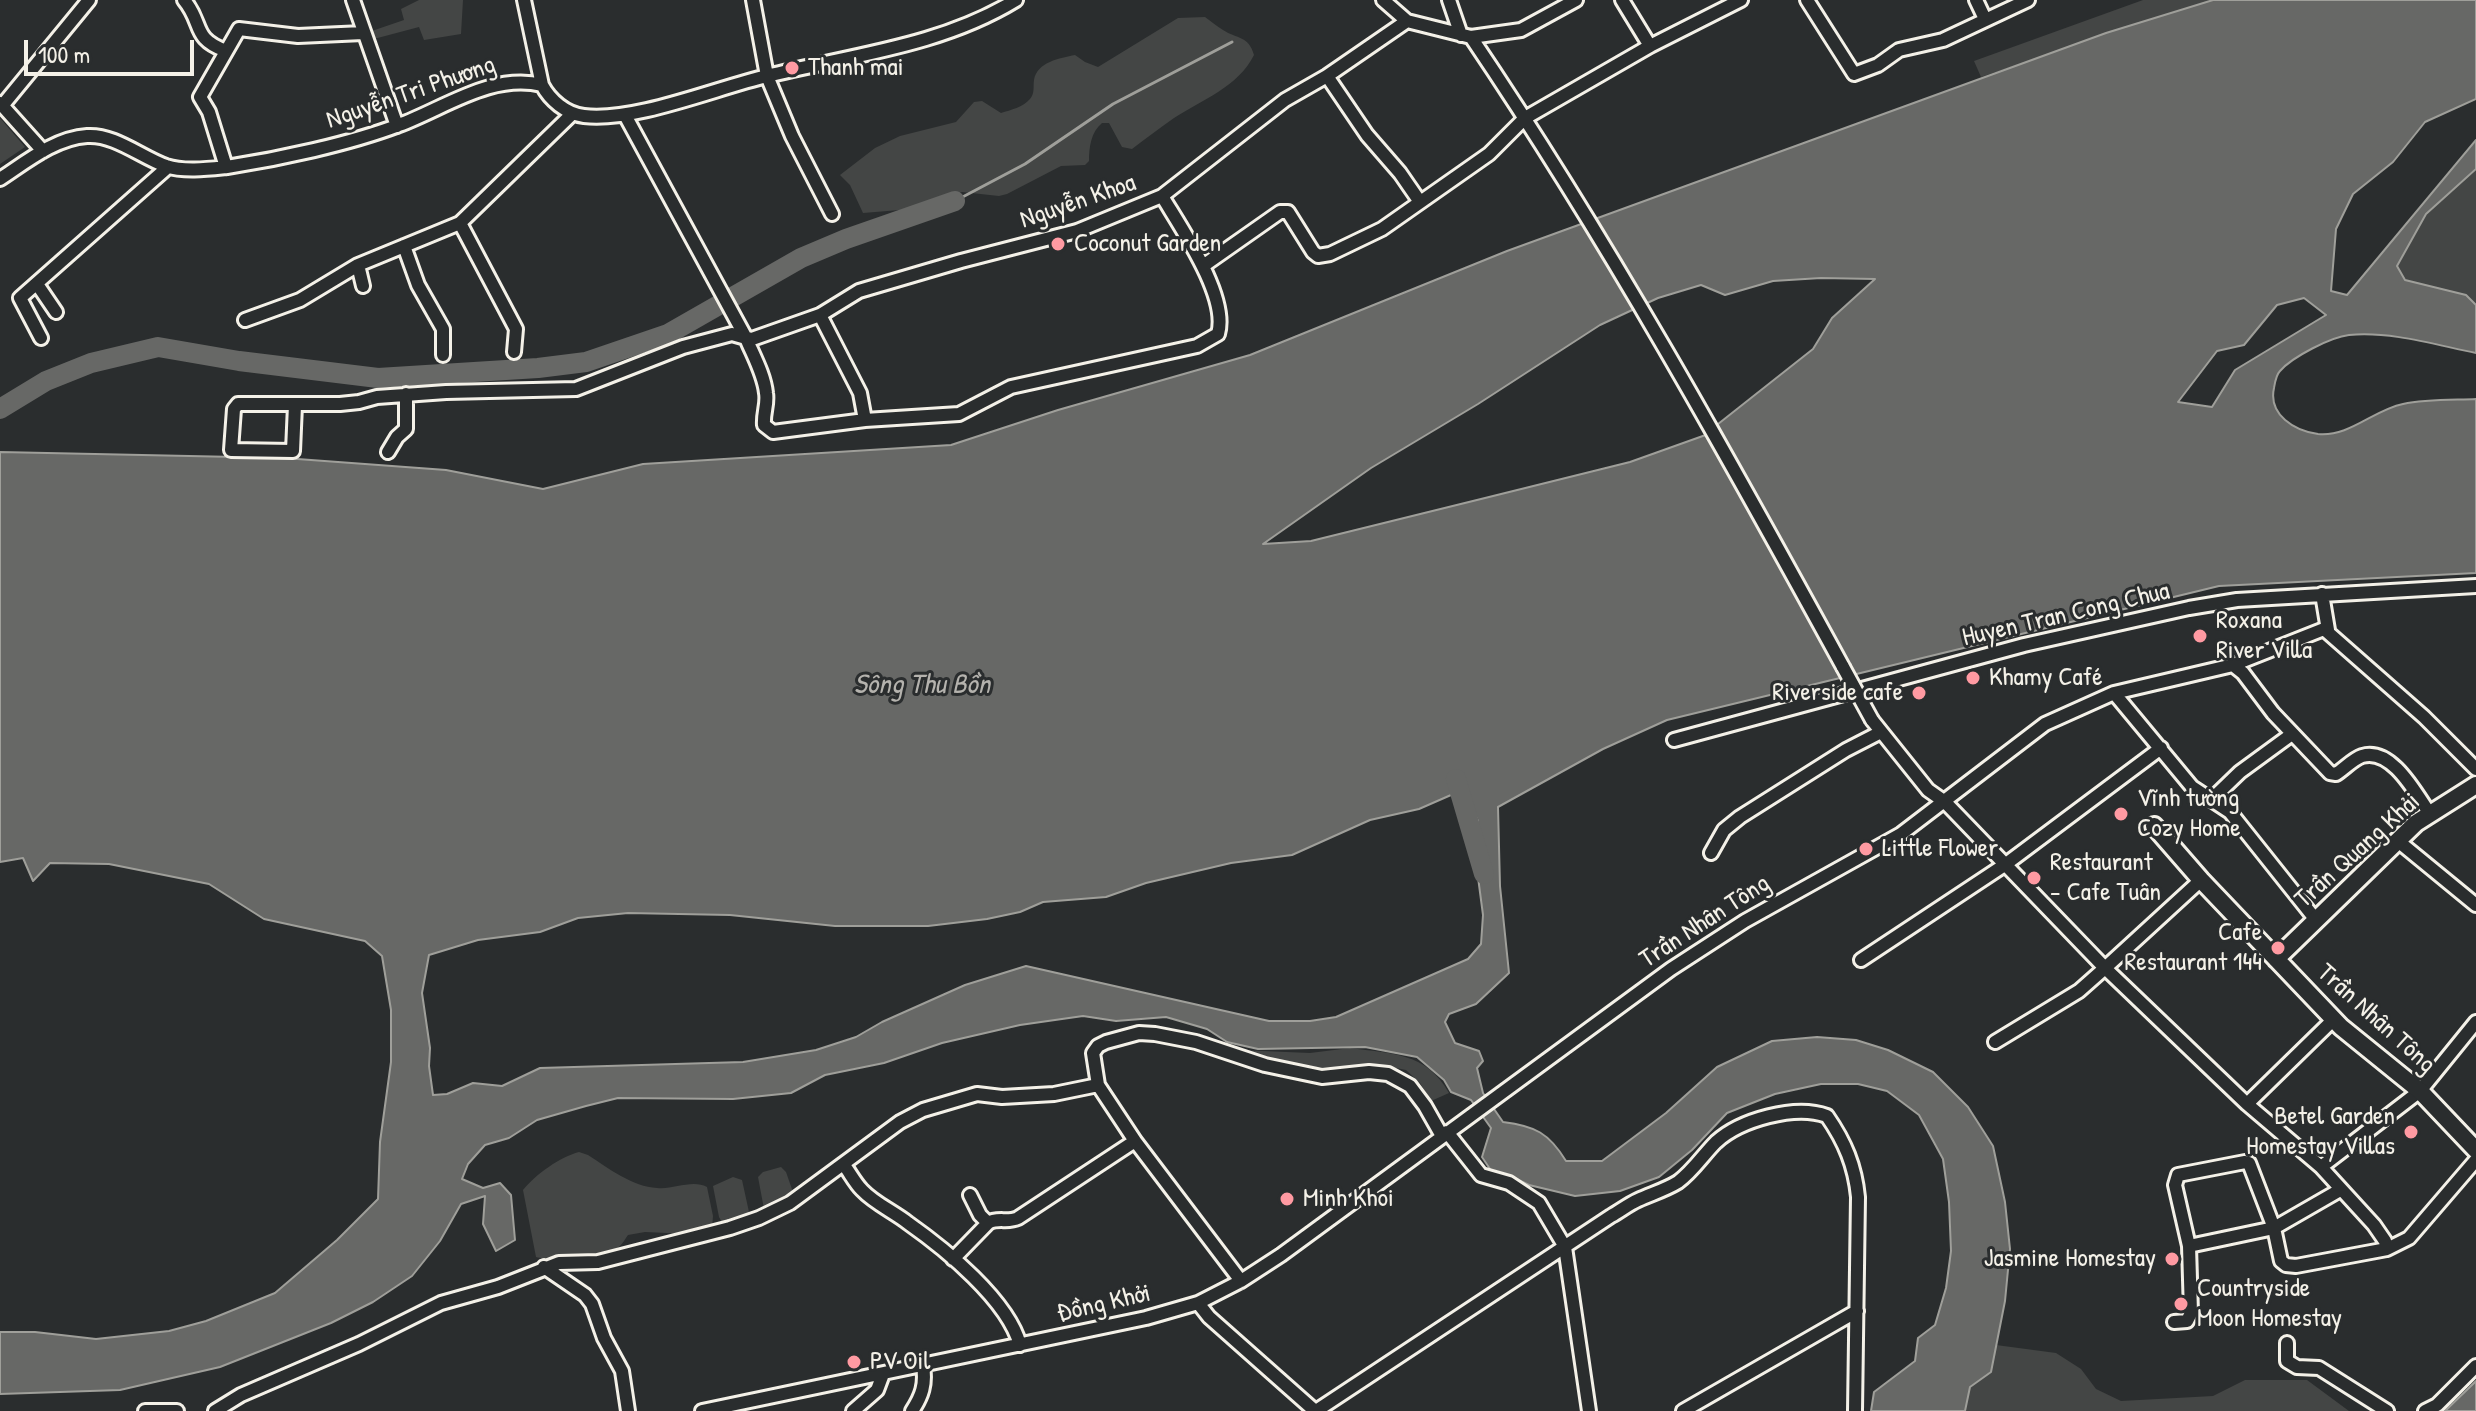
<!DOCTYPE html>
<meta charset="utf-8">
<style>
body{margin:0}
#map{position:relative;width:2476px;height:1411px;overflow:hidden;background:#2a2d2e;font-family:"Patrick Hand",sans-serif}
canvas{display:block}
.scale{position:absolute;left:24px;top:40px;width:170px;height:36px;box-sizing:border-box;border:4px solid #f4f1e8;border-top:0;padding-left:10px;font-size:24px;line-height:28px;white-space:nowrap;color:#f4f1e8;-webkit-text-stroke:6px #2a2d2e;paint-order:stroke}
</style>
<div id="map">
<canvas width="2476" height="1411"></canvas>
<div class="scale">100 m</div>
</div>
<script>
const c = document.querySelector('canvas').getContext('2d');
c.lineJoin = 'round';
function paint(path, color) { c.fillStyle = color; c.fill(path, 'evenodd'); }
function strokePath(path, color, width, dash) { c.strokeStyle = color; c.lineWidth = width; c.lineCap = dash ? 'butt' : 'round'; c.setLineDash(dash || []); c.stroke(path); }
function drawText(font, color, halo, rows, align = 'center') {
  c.font = font + ' "Patrick Hand",sans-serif'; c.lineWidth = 6; c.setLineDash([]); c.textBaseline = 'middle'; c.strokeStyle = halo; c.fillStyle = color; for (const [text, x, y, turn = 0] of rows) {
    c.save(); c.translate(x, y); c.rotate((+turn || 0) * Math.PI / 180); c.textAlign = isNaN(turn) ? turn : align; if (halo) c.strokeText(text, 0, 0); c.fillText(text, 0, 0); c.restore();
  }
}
paint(new Path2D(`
 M 419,0 L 463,0 L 461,34 L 424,40 L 419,27 L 370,40 L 363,34 L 404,20 L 401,9 Z
 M 2143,0 L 2212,0 L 1981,77 L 1974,61 Z
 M 1205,17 C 1211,21 1216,26 1223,30 C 1237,39 1249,36 1254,55 C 1238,87 1202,100 1174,118 C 1160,128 1146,138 1132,149 L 1122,147 L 1109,123 L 1102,123 C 1091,132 1089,147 1089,161 L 1085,165 L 1061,166 L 1007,194 L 999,196 L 962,192 L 912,209 L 863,213 L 850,185 L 840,175 L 875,148 L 900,136 L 956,122 L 974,102 L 982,101 L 1001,113 C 1011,110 1023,107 1030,99 C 1035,93 1033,87 1034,80 C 1037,62 1060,58 1075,55 L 1085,62 L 1098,67 L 1178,18 Z
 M 0,118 L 25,147 L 0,164 Z
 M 2476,169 L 2476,305 L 2465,295 L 2405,280 L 2397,266 L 2426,214 Z
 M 1350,1048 C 1392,1054 1426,1052 1449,1093 L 1431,1101 L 1420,1083 L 1406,1070 L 1386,1066 L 1297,1068 L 1235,1054 L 1239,1050 L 1310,1053 Z
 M 579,1152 L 588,1155 C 608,1168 633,1187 657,1188 C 673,1190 692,1179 707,1187 L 713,1216 L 712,1228 L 689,1234 L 645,1232 L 628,1235 C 625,1239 623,1243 620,1246 C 607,1257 552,1262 536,1257 L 523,1190 C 536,1174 560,1157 579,1152 Z
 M 781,1167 L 786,1172 L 794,1195 L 770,1211 L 764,1209 L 758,1177 L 763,1172 Z
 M 733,1177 L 742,1180 L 749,1212 L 746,1219 L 723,1224 L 719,1217 L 713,1186 Z
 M 1996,1345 L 2056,1353 L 2081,1369 L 2096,1389 L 2121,1401 L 2213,1396 L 2245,1380 L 2307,1380 L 2349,1411 L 1965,1411 L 1970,1387 L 1991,1372 Z`), '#444645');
const water = new Path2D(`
 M 2213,0 L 2476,0 L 2476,99 L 2425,122 L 2393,162 L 2353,194 L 2336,229 L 2331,291 L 2347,295 L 2476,140 L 2476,169 L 2426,214 L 2397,266 L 2405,280 L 2466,295 L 2476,305 L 2476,353 C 2436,345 2391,331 2349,335 C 2331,337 2292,357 2280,371 C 2276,375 2275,382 2274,388 C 2268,415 2295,431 2318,434 C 2350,437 2373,410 2403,404 C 2426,399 2453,400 2476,399 L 2476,573 L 2219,586 L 1667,720 L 1603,749 L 1498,807 L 1500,886 L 1509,973 L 1476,1004 L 1449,1014 L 1445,1022 L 1455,1043 L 1479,1051 L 1483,1061 L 1477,1068 L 1483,1093 L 1503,1122 C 1535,1126 1549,1133 1566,1161 L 1602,1161 L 1666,1113 L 1717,1067 L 1772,1041 L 1817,1037 L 1856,1040 L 1888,1050 L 1933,1072 L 1968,1107 L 1993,1146 L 2005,1202 L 2010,1249 L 2005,1301 L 1991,1372 L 1970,1387 L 1965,1411 L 1871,1411 L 1874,1392 L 1915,1361 L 1918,1338 L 1935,1325 L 1946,1288 L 1951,1251 L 1949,1202 L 1943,1159 L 1919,1115 L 1887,1091 L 1858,1084 L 1821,1084 L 1775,1094 L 1727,1113 L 1692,1150 L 1659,1177 L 1620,1191 L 1575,1196 L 1529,1185 L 1508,1175 L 1494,1175 L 1482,1157 L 1491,1128 L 1471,1100 L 1451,1092 L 1444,1080 L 1417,1057 L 1365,1047 L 1258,1049 L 1227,1042 L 1207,1029 L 1166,1017 L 1116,1021 L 1083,1016 L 1020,1025 L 942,1043 L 884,1063 L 825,1075 L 791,1093 L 733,1099 L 618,1098 L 586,1106 L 537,1120 L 509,1138 L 485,1145 L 468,1164 L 462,1179 L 483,1188 L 500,1183 L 511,1195 L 515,1240 L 496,1251 L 483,1224 L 485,1196 L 461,1204 L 440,1241 L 412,1276 L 373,1302 L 331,1323 L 220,1367 L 120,1390 L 0,1394 L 0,1332 L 35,1332 L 96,1339 L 169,1331 L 206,1321 L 275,1293 L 337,1240 L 378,1199 L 380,1142 L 391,1062 L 391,1010 L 382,956 L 365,941 L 264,919 L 209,884 L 109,864 L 50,863 L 33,881 L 23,858 L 0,862 L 0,452 L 284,458 L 446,470 L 543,489 L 643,464 L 951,445 L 1058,410 L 1250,355 L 1507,251 L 2106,33 ZM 1821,278 L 1875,279 L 1832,318 L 1813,349 L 1713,428 L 1714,432 L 1630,462 L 1485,498 L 1311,541 L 1263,544 L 1371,468 L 1478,404 L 1600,325 L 1658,298 L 1701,285 L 1725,295 L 1773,281 ZM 2304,298 L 2326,315 L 2235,370 L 2212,407 L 2178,402 L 2217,351 L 2244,345 L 2277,305 ZM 1451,795 L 1472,809 L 1478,821 L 1476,862 L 1483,915 L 1481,944 L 1468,959 L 1336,1017 L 1310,1021 L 1269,1021 L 1026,966 L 965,985 L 882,1022 L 856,1037 L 816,1050 L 743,1062 L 540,1068 L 502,1086 L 473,1083 L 447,1094 L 433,1095 L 429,1066 L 430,1048 L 422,993 L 429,955 L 478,940 L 540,932 L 578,918 L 628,913 L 730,915 L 835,926 L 928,926 L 987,919 L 1020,912 L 1043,902 L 1106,897 L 1146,883 L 1231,863 L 1292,855 L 1370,820 L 1419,809 Z
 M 2476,1381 L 2476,1411 L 2445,1411 Z`);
paint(water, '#676866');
strokePath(water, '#9f9f9a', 2);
strokePath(new Path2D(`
 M 955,201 L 1025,164 L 1113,104 L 1232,42`), '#9f9f9a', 3);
strokePath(new Path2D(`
 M 0,409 L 46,381 L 91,363 L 158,347 L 239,361 L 378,378 L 538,368 L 586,362 L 668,334 L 801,258 L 846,239 L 955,201
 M 1456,779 L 1484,874`), '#676866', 20);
const minor = new Path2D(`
 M 184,0 C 204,24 191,38 226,51
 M 353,0 L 397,126
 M 524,0 L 542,85
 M 753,0 L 767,76 L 792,136 L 832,214
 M 1383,0 L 1407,21 L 1471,37 L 1521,30 L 1576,0
 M 1449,0 L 1461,35
 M 1622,0 L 1650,46
 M 1807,0 L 1854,74 L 1878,65 L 1899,50 L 1943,40 L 2028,0
 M 1976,0 L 1985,19
 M 1471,37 C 1608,240 1726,453 1843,667
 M 1327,76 L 1367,135 L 1400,173 L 1420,202
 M 0,103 L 43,151
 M 2,106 L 89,0
 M 625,115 L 746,338 L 752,339 L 820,315 L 859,291 L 961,261 L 1077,231 L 1162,196 L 1285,100 L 1327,76 L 1407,21
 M 226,167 L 209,112 L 200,97 L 239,29 L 298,36 L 363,33
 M 0,179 C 26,162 55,138 87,136 C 114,134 141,157 166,166 C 184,172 208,169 227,167 C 279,159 349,144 399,125 C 445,108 491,73 542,85 C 550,100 566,114 584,116 C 635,122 716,88 767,76 C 852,55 941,46 1016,0
 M 460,223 L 516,329 L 514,352
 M 404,246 L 418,285 L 443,329 L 443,355
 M 358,265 L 363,286
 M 1203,266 L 1280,212 L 1288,212 L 1313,252 L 1318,256 L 1330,254 L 1382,229 L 1489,154 L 1525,118 L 1650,46 L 1741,0
 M 37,284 L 56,312
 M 820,315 L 860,393 L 865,420
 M 245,320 L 300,300 L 358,265 L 460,223 L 572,114
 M 41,338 L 20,298 L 168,167
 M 295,405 L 293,451 L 231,450 L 234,409 L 238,404 L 340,404 L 359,402 L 377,397 L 446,392 L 576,389 L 683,347 L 732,334 L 746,338 C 753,355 764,374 766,393 C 768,404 763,413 764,425 L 773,432 L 865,420 L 959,414 L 1011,387 L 1197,346 L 1218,334 C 1229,297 1181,228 1162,196
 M 388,452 L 397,437 L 406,429 L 406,394
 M 2322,594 L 2328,630
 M 2233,665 L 2243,673 L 2273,713 L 2330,773 L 2336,774 C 2344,769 2353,759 2362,756 C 2392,747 2416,794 2430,814
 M 2114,693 L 2192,787 L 2230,812 L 2316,920
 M 1872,720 L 1928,790 L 1945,802 L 2105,968 L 2201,880
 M 1674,740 L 2024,645 L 2189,608 L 2237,600 L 2476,586
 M 2211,800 L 2240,772 L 2292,734
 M 2398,841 L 2476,905
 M 1711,853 L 1724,830 L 1740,817 L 1846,750 L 1881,732
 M 1861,960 L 2006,864 L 2161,748
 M 1995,1042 L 2079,991 L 2105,968 L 2247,1104 L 2321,1167 L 2374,1225 L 2385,1241 L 2387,1249
 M 2247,1104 L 2334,1019
 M 1447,1132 L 1481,1175 L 1509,1183 L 1539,1203 L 1565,1247 L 1589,1411
 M 844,1165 C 850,1173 855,1183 862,1190 C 874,1203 894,1212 908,1223 C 945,1249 1008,1300 1020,1345
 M 2321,1167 L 2420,1091 L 2476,1022
 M 970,1195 L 980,1215 L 988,1223
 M 2189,1246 L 2274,1228 L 2340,1190
 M 953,1259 L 988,1223 C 997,1217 1008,1223 1018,1218 L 1135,1141
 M 544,1267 L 585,1295 L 592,1304 L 604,1338 L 622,1371 L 628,1411
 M 1241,1281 L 1135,1141 L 1098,1085 L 1093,1053 L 1098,1046 L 1106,1042 L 1139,1033 L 1155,1034 L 1196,1042 L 1265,1065 L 1322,1077 L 1369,1072 L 1388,1074 L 1410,1086 L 1425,1106 L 1442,1136
 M 1198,1303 L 1209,1317 L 1315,1411
 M 2174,1322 L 2187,1321 L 2191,1313 L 2189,1246 L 2175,1185 L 2178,1175 L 2245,1162 L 2249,1163 L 2274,1228 L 2281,1261 L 2286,1265 L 2296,1266 L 2387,1249 L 2409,1238 L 2476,1160
 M 2287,1343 L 2287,1361 L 2297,1367 L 2319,1368 L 2387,1411
 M 145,1411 L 177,1411
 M 215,1411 L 241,1395 L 359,1344 L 441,1303 L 498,1287 L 559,1263 L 598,1262 L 730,1228 L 759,1218 L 790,1203 L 900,1122 L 923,1110 L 977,1094 L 1002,1097 L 1054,1094 L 1098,1085
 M 702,1411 L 1146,1318 L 1198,1303 L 1241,1281 L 1281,1255 L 1671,969 L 1745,921 L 1901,834 L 2045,724 L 2114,693 L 2233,665 L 2324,629 L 2424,717 L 2476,769
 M 853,1411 L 877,1390 L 883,1374
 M 912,1411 C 922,1396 926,1384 923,1366
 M 1316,1411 L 1611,1216 C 1620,1211 1629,1204 1638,1200 C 1651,1194 1665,1190 1678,1182 C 1693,1171 1703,1155 1716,1142 C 1740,1120 1795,1104 1827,1116 C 1845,1142 1855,1166 1858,1197 L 1855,1411
 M 1683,1411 L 1857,1311
 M 2425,1411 L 2437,1405 L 2476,1366`);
const tertiary = new Path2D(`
 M 2154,826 L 2201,880 L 2341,1027 L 2420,1091 L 2476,1150
 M 2276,959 L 2416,823 L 2476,785`);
strokePath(minor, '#f4f1e8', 18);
strokePath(tertiary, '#f4f1e8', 22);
strokePath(minor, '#2a2d2e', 12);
strokePath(tertiary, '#2a2d2e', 16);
const minorBridge = new Path2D(`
 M 1843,667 L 1872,720`);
strokePath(minorBridge, '#f4f1e8', 18, []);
strokePath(minorBridge, '#2a2d2e', 12);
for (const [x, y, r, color] of [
 [792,68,8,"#ff9aa2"],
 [1058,244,8,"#ff9aa2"],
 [2200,636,8,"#ff9aa2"],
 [1973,678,8,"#ff9aa2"],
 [1919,693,8,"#ff9aa2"],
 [2121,814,8,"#ff9aa2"],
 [1866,849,8,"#ff9aa2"],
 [2034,878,8,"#ff9aa2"],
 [2278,948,8,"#ff9aa2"],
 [2411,1132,8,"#ff9aa2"],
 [1287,1199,8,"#ff9aa2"],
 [2172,1259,8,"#ff9aa2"],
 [2181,1304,8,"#ff9aa2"],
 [854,1362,8,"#ff9aa2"]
]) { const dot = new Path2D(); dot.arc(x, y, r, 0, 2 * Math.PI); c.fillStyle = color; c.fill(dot); strokePath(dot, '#2a2d2e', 3); }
drawText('26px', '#f4f1e8', '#2a2d2e', [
 ["Thanh mai",808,68],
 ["Coconut Garden",1074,244],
 ["Roxana",2216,621],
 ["River Villa",2216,651],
 ["Khamy Café",1989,678],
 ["Riverside cafe",1903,693,"right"],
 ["Vĩnh tường",2137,799],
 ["Cozy Home",2137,829],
 ["Little Flower",1882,849],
 ["Restaurant",2050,863],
 ["- Cafe Tuân",2050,893],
 ["Cafe",2262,933,"right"],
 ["Restaurant 144",2262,963,"right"],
 ["Betel Garden",2395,1117,"right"],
 ["Homestay Villas",2395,1147,"right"],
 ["Minh Khoi",1303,1199],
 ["Jasmine Homestay",2156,1259,"right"],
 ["Countryside",2197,1289],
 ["Moon Homestay",2197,1319],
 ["PV Oil",870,1362]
], 'left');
drawText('26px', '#f4f1e8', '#2a2d2e', [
 ["Nguyễn Tri Phương",411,93,-19],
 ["Nguyễn Khoa",1078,202,-19],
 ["Huyen Tran Cong Chua",2066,615,-13],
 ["Trần Quang Khải",2358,851,-42],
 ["Trần Nhân Tông",1705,922,-33],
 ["Trần Nhân Tông",2376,1019,42],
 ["Đồng Khởi",1104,1304,-13]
]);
drawText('italic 28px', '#b5b3ae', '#2a2d2e', [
 ["Sông Thu Bồn",922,686]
]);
</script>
